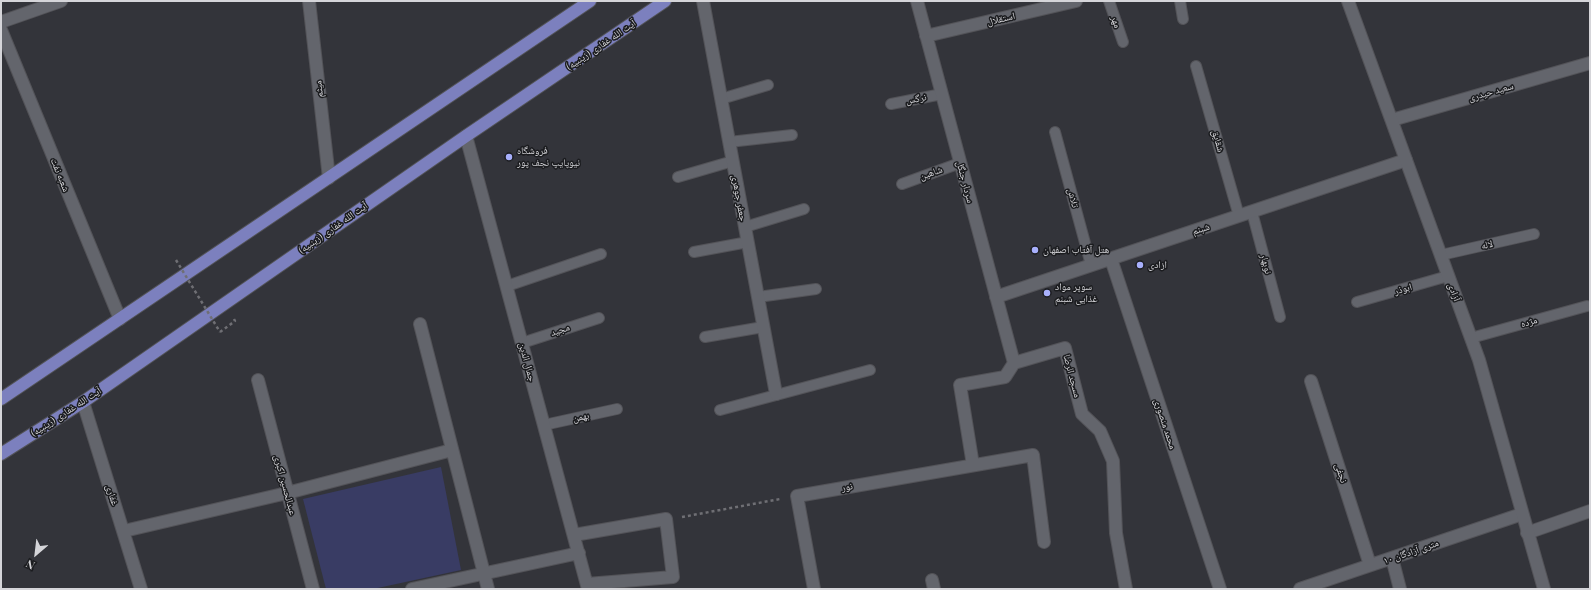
<!DOCTYPE html>
<meta charset="utf-8">
<style>
body{margin:0}
#map{position:relative;width:1591px;height:590px;overflow:hidden;background:#33343a;font-family:"Playfair Display",serif}
canvas{display:block}
.frame{position:absolute;inset:0;border:2px solid #d5d5d9;pointer-events:none}
.north{position:absolute;left:16px;top:534px;width:40px;height:40px;-webkit-text-stroke:3px #1b1c1f;paint-order:stroke;rotate:208deg;font-size:11px;font-weight:700;line-height:16px;text-align:center;color:#d5d5d9}
.north::after{content:'';display:block;margin:auto;width:14px;height:18px;background:#d5d5d9;clip-path:polygon(50% 0,100% 100%,50% 72%,0 100%)}
</style>
<div id="map">
<canvas width="1591" height="590"></canvas>
<div class="frame"></div>
<div class="north">N</div>
</div>
<script>
const c = document.querySelector('canvas').getContext('2d');
c.lineJoin = 'round';
function paint(path, color) { c.fillStyle = color; c.fill(path, 'evenodd'); }
function strokePath(path, color, width, dash) { c.strokeStyle = color; c.lineWidth = width; c.lineCap = dash ? 'butt' : 'round'; c.setLineDash(dash || []); c.stroke(path); }
function drawText(font, color, halo, rows, align = 'center') {
  c.font = font + ' "Playfair Display","Noto Naskh Arabic",serif'; c.lineWidth = 3; c.setLineDash([]); c.textBaseline = 'middle'; c.strokeStyle = halo; c.fillStyle = color; for (const [text, x, y, turn = 0] of rows) {
    c.save(); c.translate(x, y); c.rotate((+turn || 0) * Math.PI / 180); c.textAlign = isNaN(turn) ? turn : align; if (halo) c.strokeText(text, 0, 0); c.fillText(text, 0, 0); c.restore();
  }
}
paint(new Path2D(`
 M 441,467 L 461,570 L 373,589 L 326,589 L 303,499 Z`), '#393c64');
const lane = new Path2D(`
 M 1109,1 L 1123,42
 M 1180,1 L 1183,19
 M 1196,66 L 1239,216
 M 721,99 L 768,85
 M 891,104 L 942,94
 M 1055,132 L 1091,265
 M 729,142 L 792,135
 M 678,177 L 733,161
 M 902,184 L 960,163
 M 1252,212 L 1280,317
 M 745,227 L 804,209
 M 694,252 L 748,242
 M 1441,255 L 1534,234
 M 507,286 L 601,254
 M 758,297 L 816,289
 M 1357,302 L 1448,276
 M 705,337 L 763,327
 M 1471,338 L 1587,306
 M 522,343 L 599,318
 M 720,410 L 870,370
 M 544,425 L 617,409`);
const street = new Path2D(`
 M 309,1 L 329,178
 M 703,1 L 776,394
 M 917,1 L 1014,363
 M 1,22 L 61,1
 M 1,30 L 120,319
 M 926,36 L 1076,1
 M 1392,120 L 1590,63
 M 466,136 L 588,589
 M 1111,259 L 1220,589
 M 996,297 L 1406,160
 M 420,324 L 488,589
 M 258,380 L 313,589
 M 1311,381 L 1370,565
 M 83,402 L 141,589
 M 973,465 L 960,385 L 1005,377 L 1014,363 L 1065,348 L 1082,414 L 1100,431 L 1113,461 L 1116,533 L 1126,589
 M 124,531 L 287,493 L 452,450
 M 1527,533 L 1590,511
 M 574,535 L 666,519 L 673,577 L 587,584
 M 1392,558 L 1400,589
 M 932,580 L 934,589
 M 412,589 L 579,553
 M 814,589 L 797,496 L 1033,455 L 1044,542
 M 1300,589 L 1522,514`);
const secondary = new Path2D(`
 M 1348,1 L 1479,360 L 1544,589`);
const primary = new Path2D(`
 M 1,399 L 590,1
 M 1,454 L 83,402 L 466,136 L 665,1`);
strokePath(lane, '#535358', 12);
strokePath(street, '#535358', 14);
strokePath(secondary, '#535358', 14);
strokePath(primary, '#535358', 14);
strokePath(new Path2D(`
 M 220,332 L 235,321 L 234,319
 M 682,517 L 780,499`), '#6f6f74', 2.5, [3, 3]);
strokePath(lane, '#63656c', 10);
strokePath(street, '#63656c', 12);
strokePath(secondary, '#63656c', 12);
strokePath(primary, '#7c80be', 12);
strokePath(new Path2D(`
 M 176,260 L 220,332`), '#6f6f74', 2.5, [3, 3]);
for (const [x, y, r, color] of [
 [509,157,4,"#a8b0fc"],
 [1035,250,4,"#a8b0fc"],
 [1140,265,4,"#a8b0fc"],
 [1047,293,4,"#a8b0fc"]
]) { const dot = new Path2D(); dot.arc(x, y, r, 0, 2 * Math.PI); c.fillStyle = color; c.fill(dot); strokePath(dot, '#1b1c1f', 1.5); }
drawText('10px', '#d5d5d9', '#1b1c1f', [
 ["استقلال",1001,19,-13],
 ["مهر",1116,22,71],
 ["آیت الله غفاری (زینبیه)",601,45,-34],
 ["میثم",319,89,-96],
 ["سعید حیدری",1491,92,-16],
 ["نرگس",916,99,-11],
 ["شقایق",1218,141,74],
 ["شاهین",931,173,-20],
 ["شعبه نفت",60,175,68],
 ["سردار جنگل",965,182,75],
 ["جعفر جوهری",739,198,80],
 ["تلاش",1073,198,75],
 ["آیت الله غفاری (زینبیه)",333,228,-35],
 ["شبنم",1201,229,-18],
 ["لاله",1487,245,-13],
 ["نوبهار",1266,264,75],
 ["ابوذر",1403,289,-16],
 ["آزادی",1454,292,70],
 ["مژده",1529,322,-16],
 ["مجید",560,330,-18],
 ["جمال الدین",527,362,75],
 ["مسجد الرضا",1072,376,75],
 ["آیت الله غفاری (زینبیه)",66,412,-33],
 ["بهمن",581,417,-12],
 ["محمد منصوری",1165,424,72],
 ["نجفی",1341,473,72],
 ["عبدالحسین اکبری",285,485,75],
 ["نور",847,487,-10],
 ["غفاری",112,495,72],
 ["۱۰ متری آزادگان",1411,552,-19]
]);
drawText('10px', '#d5d5d9', '#1b1c1f', [
 ["فروشگاه",517,151],
 ["نیوپایپ نجف پور",517,163],
 ["هتل آفتاب اصفهان",1043,250],
 ["ازادی",1148,265],
 ["سوپر مواد",1055,287],
 ["غذایی شبنم",1055,299]
], 'left');
</script>
